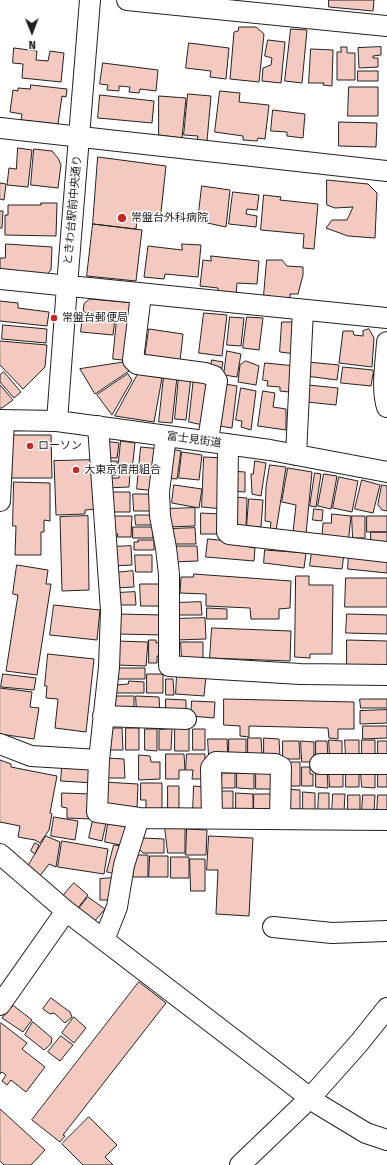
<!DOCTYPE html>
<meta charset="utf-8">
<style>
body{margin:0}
#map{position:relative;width:387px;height:1165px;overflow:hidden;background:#fff;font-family:"Fira Sans",sans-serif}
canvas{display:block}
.north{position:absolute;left:12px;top:12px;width:40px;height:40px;-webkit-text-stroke:3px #fff;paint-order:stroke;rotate:179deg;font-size:11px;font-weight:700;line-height:16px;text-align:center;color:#222}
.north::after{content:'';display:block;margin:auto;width:14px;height:18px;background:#222;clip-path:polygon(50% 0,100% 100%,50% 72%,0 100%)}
</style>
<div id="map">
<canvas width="387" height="1165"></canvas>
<div class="north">N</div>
</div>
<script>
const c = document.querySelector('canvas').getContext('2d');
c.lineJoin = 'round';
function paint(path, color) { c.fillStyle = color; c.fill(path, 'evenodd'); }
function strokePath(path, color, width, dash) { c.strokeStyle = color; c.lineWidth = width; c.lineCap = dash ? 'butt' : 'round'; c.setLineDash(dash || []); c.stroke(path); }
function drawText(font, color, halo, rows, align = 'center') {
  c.font = font + ' "Fira Sans","Noto Sans JP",sans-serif'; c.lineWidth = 3; c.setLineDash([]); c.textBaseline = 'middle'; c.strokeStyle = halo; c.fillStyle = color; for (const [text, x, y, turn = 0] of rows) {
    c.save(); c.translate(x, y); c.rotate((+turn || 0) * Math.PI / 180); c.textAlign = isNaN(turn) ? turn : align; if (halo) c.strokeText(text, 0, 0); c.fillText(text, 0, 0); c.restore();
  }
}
const building = new Path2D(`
 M 329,0 L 374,0 L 373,11 L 329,7 Z
 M 239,27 L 256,27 L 264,34 L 259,82 L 230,79 L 234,32 L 238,31 Z
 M 291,29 L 307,30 L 302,83 L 285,81 Z
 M 268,40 L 285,42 L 281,83 L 262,81 L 263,68 L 271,65 L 272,58 L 265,56 Z
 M 189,43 L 229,48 L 226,79 L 210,77 L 211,71 L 186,68 Z
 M 341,47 L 347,47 L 347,53 L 355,53 L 355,80 L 337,80 L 337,52 L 341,52 Z
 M 381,47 L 381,55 L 373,56 L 373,58 L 378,58 L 378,67 L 359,68 L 358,48 Z
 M 14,48 L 37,51 L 36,60 L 48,61 L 50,51 L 64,53 L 61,82 L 22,78 L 23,64 L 13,63 Z
 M 311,49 L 333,50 L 332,86 L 323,85 L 324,83 L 309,83 Z
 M 103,63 L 158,70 L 156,91 L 140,89 L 139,93 L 129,92 L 130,87 L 119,86 L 119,91 L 107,90 L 108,85 L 100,84 Z
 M 358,71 L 378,71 L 378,81 L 358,81 Z
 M 31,85 L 67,89 L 66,97 L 62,96 L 58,124 L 21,120 L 22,114 L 10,112 L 13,90 L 18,91 L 18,88 L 30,89 Z
 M 349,87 L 378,87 L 378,116 L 348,116 Z
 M 220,91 L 240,93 L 239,102 L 269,105 L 265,139 L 258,138 L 257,141 L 243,140 L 243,136 L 215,132 Z
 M 188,94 L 211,96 L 207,141 L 197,141 L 198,136 L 184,135 Z
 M 100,95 L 154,101 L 152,123 L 98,118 Z
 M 159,96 L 186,98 L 182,138 L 159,135 Z
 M 273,110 L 305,114 L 303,138 L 287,136 L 287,132 L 271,131 Z
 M 339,122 L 377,123 L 376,147 L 339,146 Z
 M 18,148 L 32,150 L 28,187 L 7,185 L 9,168 L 16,169 Z
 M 34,149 L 52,151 L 58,158 L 61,165 L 58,188 L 31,185 Z
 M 98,157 L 166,166 L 160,221 L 137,219 L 136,229 L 93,224 Z
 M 327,180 L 368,184 L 377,193 L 375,238 L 348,236 L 326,228 L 332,220 L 347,220 L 353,207 L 335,208 L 327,205 Z
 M 0,183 L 6,184 L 4,200 L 0,199 Z
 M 202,186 L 230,190 L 226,227 L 198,221 Z
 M 233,192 L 259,195 L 257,210 L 247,209 L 246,214 L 257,216 L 256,227 L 229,224 Z
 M 264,195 L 281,197 L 280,200 L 318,204 L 314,249 L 303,248 L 304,234 L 261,230 Z
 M 41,203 L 57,203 L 56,236 L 5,235 L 5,215 L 8,215 L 8,205 L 41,205 Z
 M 0,211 L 3,211 L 2,228 L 0,228 Z
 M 93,224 L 142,230 L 136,281 L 87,276 Z
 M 6,244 L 52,247 L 51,270 L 47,274 L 0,270 L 0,258 L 5,258 Z
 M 182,244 L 201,245 L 198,277 L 165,274 L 164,279 L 144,277 L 148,246 L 182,250 Z
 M 211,256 L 259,261 L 257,284 L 237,283 L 236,295 L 218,293 L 218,288 L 200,286 L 203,260 L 211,261 Z
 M 267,260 L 282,260 L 287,266 L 303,267 L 303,275 L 298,294 L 290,294 L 290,297 L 284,301 L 264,295 Z
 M 90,299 L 135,303 L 133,318 L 83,312 L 84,304 Z
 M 0,301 L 18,303 L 18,308 L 49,312 L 47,326 L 0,321 Z
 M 204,313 L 227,315 L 222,356 L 199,353 Z
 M 83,315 L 115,318 L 113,335 L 81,332 Z
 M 230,317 L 244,318 L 241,346 L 227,345 Z
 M 247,317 L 263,318 L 259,350 L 243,348 Z
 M 117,319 L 135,321 L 131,361 L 113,359 Z
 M 282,322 L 298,322 L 296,354 L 280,352 Z
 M 3,325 L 47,329 L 46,343 L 2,339 Z
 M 149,329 L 183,334 L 180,361 L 145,357 Z
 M 369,329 L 374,338 L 372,367 L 339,363 L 343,331 L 353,331 L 354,335 L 363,336 L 363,331 Z
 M 0,341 L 47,345 L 45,367 L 23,389 L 0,365 Z
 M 227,351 L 241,354 L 237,377 L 224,375 Z
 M 212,360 L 223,362 L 221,373 L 210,371 Z
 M 246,361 L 259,366 L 256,385 L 238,382 L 240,365 Z
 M 126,362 L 129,371 L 95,394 L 80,369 Z
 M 308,362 L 339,365 L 337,380 L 306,376 Z
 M 265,363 L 296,366 L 290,378 L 289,392 L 280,391 L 280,387 L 267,386 L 268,381 L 263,380 Z
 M 343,367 L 373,370 L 374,377 L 373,374 L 371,386 L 341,383 Z
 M 4,372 L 21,392 L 14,398 L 0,382 L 0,375 Z
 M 128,374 L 132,380 L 112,415 L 97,395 Z
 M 138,374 L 162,378 L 154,422 L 115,416 Z
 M 164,376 L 177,377 L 172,423 L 159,422 Z
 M 179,376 L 191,377 L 186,420 L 175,419 Z
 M 194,377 L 208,378 L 203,425 L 189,422 Z
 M 219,383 L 237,386 L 232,428 L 213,425 Z
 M 0,385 L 13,400 L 2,408 L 0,408 Z
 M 308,385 L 338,388 L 336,405 L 307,402 Z
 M 241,388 L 256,391 L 251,430 L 241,427 L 242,421 L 236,420 Z
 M 263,391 L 275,393 L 273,407 L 286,409 L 286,430 L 258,426 Z
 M 12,435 L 51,435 L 52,478 L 12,478 Z
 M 104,441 L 119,443 L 117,458 L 104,458 Z
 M 121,441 L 135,443 L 132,470 L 118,470 Z
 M 141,447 L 161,449 L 157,491 L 137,489 Z
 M 171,449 L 181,451 L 177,479 L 165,478 Z
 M 182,452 L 202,455 L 199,480 L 179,478 Z
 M 204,457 L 224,458 L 223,509 L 202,507 Z
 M 95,460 L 97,509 L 85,510 L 85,514 L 56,515 L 54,461 Z
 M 105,461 L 117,461 L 117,475 L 105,475 Z
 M 255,461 L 266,463 L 261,496 L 252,494 L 251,474 L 253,474 Z
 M 270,465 L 286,467 L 276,531 L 270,530 L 271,522 L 265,521 L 266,487 Z
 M 288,468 L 312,472 L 306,534 L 293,532 L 296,505 L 282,502 Z
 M 231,471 L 245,472 L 245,492 L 231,491 Z
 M 130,473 L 129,487 L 106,488 L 106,478 L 119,478 L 119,474 Z
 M 315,473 L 321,474 L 316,507 L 310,506 Z
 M 324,474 L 337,476 L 331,509 L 318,506 Z
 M 339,477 L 358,481 L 352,512 L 333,508 Z
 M 362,480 L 380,485 L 373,513 L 355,509 Z
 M 14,482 L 50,483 L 50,521 L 44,520 L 44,532 L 41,532 L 41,555 L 15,555 L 16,526 L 13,526 Z
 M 174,485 L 202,489 L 199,508 L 172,503 Z
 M 382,485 L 387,486 L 387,511 L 382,510 L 378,505 Z
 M 107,492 L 130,492 L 130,512 L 108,512 Z
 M 133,494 L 153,494 L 153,511 L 134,511 Z
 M 234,497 L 247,498 L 246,529 L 231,531 Z
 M 249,499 L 263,500 L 261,527 L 247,526 Z
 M 195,508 L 195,526 L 166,527 L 165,509 Z
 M 314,509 L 323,510 L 322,521 L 313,520 Z
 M 201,513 L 220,514 L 220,534 L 201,534 Z
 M 332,514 L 351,516 L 348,545 L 322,536 L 323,523 L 331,523 Z
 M 135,515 L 153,515 L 153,525 L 136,525 Z
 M 88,516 L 89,590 L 62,591 L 60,517 Z
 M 110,516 L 132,516 L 131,537 L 117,537 L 118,534 L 113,533 Z
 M 352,516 L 365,516 L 365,538 L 353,538 Z
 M 367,516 L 387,516 L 387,532 L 367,532 Z
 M 133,527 L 153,527 L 153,538 L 133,538 Z
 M 195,528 L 196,544 L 172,544 L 171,529 Z
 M 371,532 L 387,532 L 387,543 L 371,543 Z
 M 208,539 L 249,543 L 249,547 L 255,548 L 254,561 L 206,557 Z
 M 138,540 L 154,540 L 154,550 L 134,550 L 134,542 L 138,542 Z
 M 131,546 L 132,565 L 112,566 L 111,547 Z
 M 170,546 L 197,546 L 198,561 L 171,562 Z
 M 265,550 L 306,553 L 304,568 L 264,563 Z
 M 312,551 L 344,554 L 342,569 L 310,566 Z
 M 349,552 L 387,555 L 387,573 L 348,569 Z
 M 135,555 L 152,555 L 152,572 L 136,572 Z
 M 17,565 L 48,570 L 46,584 L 51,584 L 37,675 L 6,671 L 18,595 L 13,594 Z
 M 133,571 L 134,587 L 115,588 L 114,573 Z
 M 194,574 L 291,581 L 290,608 L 279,609 L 279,619 L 251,619 L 250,608 L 206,606 L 206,594 L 180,593 L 181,577 L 193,577 Z
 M 296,576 L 309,576 L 309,585 L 333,585 L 332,654 L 310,654 L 310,658 L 295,657 Z
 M 346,578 L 387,578 L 387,607 L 345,607 Z
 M 140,584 L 161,584 L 162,606 L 141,606 Z
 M 135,592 L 136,605 L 117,605 L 117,593 Z
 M 201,602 L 202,615 L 177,615 L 176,603 Z
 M 54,605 L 100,610 L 97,640 L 50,635 Z
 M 207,608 L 227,609 L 227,619 L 207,619 Z
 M 118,614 L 163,615 L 163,635 L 118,634 Z
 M 347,614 L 387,615 L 387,634 L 346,633 Z
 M 205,618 L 206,639 L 176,640 L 175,619 Z
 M 212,628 L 291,631 L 290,661 L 210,658 Z
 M 149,640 L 156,640 L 156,643 L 164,642 L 164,656 L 157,656 L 157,663 L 149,663 Z
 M 347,640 L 387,641 L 387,665 L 347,665 Z
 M 117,641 L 148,642 L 146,666 L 116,665 Z
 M 181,642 L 203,642 L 203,658 L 182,659 Z
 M 48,654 L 94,659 L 86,732 L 55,728 L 58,699 L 46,698 L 47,686 L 45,686 Z
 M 113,668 L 145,668 L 145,679 L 113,679 Z
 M 3,674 L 36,678 L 34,690 L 1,687 Z
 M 147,674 L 163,674 L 163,693 L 147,693 Z
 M 177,674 L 206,676 L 204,696 L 176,694 Z
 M 166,679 L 173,679 L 174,695 L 166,695 Z
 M 129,681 L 144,682 L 144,693 L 116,693 L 116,685 L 128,684 Z
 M 0,688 L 32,692 L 30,707 L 39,708 L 34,739 L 0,734 Z
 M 113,696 L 134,696 L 134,707 L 113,711 Z
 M 136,696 L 159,697 L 160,713 L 137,713 Z
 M 166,699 L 186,700 L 186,714 L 166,714 Z
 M 224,699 L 354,702 L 354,729 L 338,729 L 338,739 L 329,738 L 328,728 L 249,726 L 249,737 L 240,736 L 240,726 L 224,725 Z
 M 360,699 L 387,699 L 387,708 L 361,708 Z
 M 192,701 L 215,702 L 214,718 L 191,716 Z
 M 387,710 L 387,723 L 360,724 L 360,711 Z
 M 363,726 L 387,726 L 387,738 L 363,739 Z
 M 108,728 L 122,728 L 123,750 L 108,750 Z
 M 126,728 L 139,728 L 139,750 L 126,750 Z
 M 175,728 L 189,728 L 189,751 L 175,751 Z
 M 145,729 L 157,729 L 157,751 L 145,750 Z
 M 172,729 L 171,750 L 159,750 L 159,730 Z
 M 193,729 L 205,729 L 205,750 L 193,750 Z
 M 248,738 L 261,738 L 262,754 L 248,754 Z
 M 264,738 L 279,739 L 280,757 L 264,757 Z
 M 208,739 L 227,739 L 228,757 L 209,756 Z
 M 229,739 L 246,739 L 246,759 L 229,755 Z
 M 329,740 L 342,741 L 342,757 L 330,757 Z
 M 345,740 L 359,740 L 359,757 L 346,757 Z
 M 362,740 L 375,740 L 375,758 L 362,758 Z
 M 283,741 L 299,741 L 300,759 L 283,759 Z
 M 301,741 L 314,742 L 314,762 L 302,762 Z
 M 316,741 L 327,741 L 328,758 L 316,758 Z
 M 378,741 L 387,741 L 387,758 L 378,758 Z
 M 166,754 L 184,754 L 185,770 L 179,770 L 179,779 L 166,779 Z
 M 187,754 L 205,754 L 205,779 L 192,779 L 193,770 L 186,770 Z
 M 139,755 L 150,756 L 151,762 L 160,762 L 160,779 L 139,780 Z
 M 106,758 L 124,759 L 125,778 L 106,778 Z
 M 0,760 L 11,764 L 11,767 L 57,776 L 50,813 L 52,814 L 49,830 L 40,843 L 35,840 L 18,837 L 20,826 L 0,822 Z
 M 284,762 L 300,762 L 300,786 L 284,786 Z
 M 62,767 L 95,768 L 94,783 L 61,781 Z
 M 302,767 L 310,767 L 310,774 L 313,774 L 313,786 L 302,786 Z
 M 316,769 L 327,770 L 328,788 L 316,787 Z
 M 329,770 L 343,770 L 343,787 L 330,787 Z
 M 378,771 L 387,771 L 387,787 L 378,787 Z
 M 346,772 L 359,772 L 359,787 L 346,787 Z
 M 361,772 L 375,772 L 375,788 L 362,787 Z
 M 221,773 L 235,773 L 235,788 L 219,788 L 219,776 L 222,776 Z
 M 237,773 L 254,773 L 254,789 L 237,788 Z
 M 256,773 L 274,773 L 274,789 L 256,789 Z
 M 103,782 L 138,784 L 137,809 L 102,807 Z
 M 141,783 L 162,783 L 162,812 L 146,811 L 146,800 L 141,800 Z
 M 168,786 L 179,786 L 179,812 L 168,812 Z
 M 194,786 L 204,787 L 203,812 L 193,811 Z
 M 285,789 L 300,790 L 300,813 L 289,810 Z
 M 215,791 L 233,791 L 233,812 L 221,811 Z
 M 303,792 L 315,793 L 315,812 L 303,812 Z
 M 62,793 L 92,794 L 91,819 L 67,818 L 67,808 L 62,807 Z
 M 236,793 L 253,794 L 253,809 L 236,812 Z
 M 319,793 L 329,793 L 329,813 L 318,812 Z
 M 254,794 L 274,794 L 274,809 L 269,809 L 268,813 L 254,813 Z
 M 333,794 L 345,794 L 344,812 L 332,812 Z
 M 348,795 L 360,795 L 360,813 L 348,813 Z
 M 363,795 L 375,795 L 374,812 L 362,812 Z
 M 378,795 L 387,795 L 387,813 L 377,814 Z
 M 54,817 L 78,821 L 75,840 L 51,836 Z
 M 93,820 L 106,823 L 102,841 L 89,838 Z
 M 108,824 L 130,827 L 126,846 L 105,842 Z
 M 165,827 L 185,828 L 185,853 L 168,853 Z
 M 187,829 L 207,830 L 206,855 L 186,855 Z
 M 46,836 L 60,842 L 56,867 L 49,864 L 39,877 L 27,868 Z
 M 209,836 L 253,838 L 249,916 L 216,914 L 218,870 L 207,870 Z
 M 143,838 L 164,839 L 164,853 L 143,853 L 139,849 L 139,841 Z
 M 62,841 L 108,849 L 104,874 L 58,867 Z
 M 35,843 L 39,845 L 35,854 L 31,851 Z
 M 114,845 L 126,847 L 120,875 L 107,872 Z
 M 136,855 L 148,855 L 148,877 L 133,877 Z
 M 150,856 L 168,856 L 168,877 L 149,877 Z
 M 171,857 L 189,857 L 189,878 L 171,878 Z
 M 190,859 L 205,859 L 205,891 L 191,891 Z
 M 113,878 L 112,900 L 100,900 L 100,879 Z
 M 74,883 L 88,895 L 77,909 L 62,897 Z
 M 88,897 L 105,909 L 93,923 L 78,910 Z
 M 139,982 L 166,1003 L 63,1135 L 65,1136 L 60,1142 L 32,1120 Z
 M 51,998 L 70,1012 L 72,1017 L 65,1023 L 54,1013 L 50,1014 L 43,1009 Z
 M 14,1006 L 32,1020 L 23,1032 L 2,1018 L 10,1008 Z
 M 74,1017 L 86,1028 L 74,1043 L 62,1033 Z
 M 33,1022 L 52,1038 L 51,1044 L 44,1050 L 25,1035 Z
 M 1,1023 L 27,1043 L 22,1049 L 45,1067 L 26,1092 L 11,1080 L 7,1085 L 2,1081 L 6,1075 L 2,1072 L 0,1074 L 0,1024 Z
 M 61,1036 L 73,1045 L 60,1061 L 48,1052 Z
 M 0,1109 L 45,1150 L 31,1165 L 4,1165 L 0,1161 Z
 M 89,1117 L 117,1145 L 105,1157 L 113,1165 L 83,1165 L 62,1144 Z`);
paint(building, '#f3c9c0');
strokePath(building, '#222', 1);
const minor = new Path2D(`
 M 127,0 L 387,26
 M 0,128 L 387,171
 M 0,279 L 387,318
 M 141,294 L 133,360 L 137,364 L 205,373 L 214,376 L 217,381 L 208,441
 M 387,342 C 386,361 381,389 387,407
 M 0,420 L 57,421 L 270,450 L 387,472
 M 57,421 L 67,286 L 90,0
 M 166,436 L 159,492 L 160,516 L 166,548 L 169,574 L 169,666 L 300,674 L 387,675
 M 228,444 L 227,532 L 229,534 L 387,552
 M 296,455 L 303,310
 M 0,501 L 4,420
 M 103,716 L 186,719
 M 0,744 L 31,756 L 99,760 L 109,667 L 111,611 L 98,426
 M 99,760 L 97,812 L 139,818 L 387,820
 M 320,764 L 387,764
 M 212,818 L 211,768 L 216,762 L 275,764 L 281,767 L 280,819
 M 0,854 L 66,911 L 318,1104 L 366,1133 L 387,1140
 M 273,927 L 332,933 L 387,931
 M 104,940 L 117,907 L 124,865 L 139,818
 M 0,1005 L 66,911
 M 240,1165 L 310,1098 L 359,1043 L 387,1008`);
strokePath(minor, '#222', 22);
strokePath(minor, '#fff', 20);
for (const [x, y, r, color] of [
 [122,218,5,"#c62828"],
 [54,318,4,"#c62828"],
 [30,446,4,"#c62828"],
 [76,470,4,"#c62828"]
]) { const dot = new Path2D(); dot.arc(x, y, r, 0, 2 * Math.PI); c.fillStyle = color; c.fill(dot); strokePath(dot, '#fff', 1.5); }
drawText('11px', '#222', '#fff', [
 ["ときわ台駅前中央通り",73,210,-85],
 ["富士見街道",194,440,8]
]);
drawText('11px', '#222', '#fff', [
 ["常盤台外科病院",131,218],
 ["常盤台郵便局",62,318],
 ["ローソン",38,446],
 ["大東京信用組合",84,470]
], 'left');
</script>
